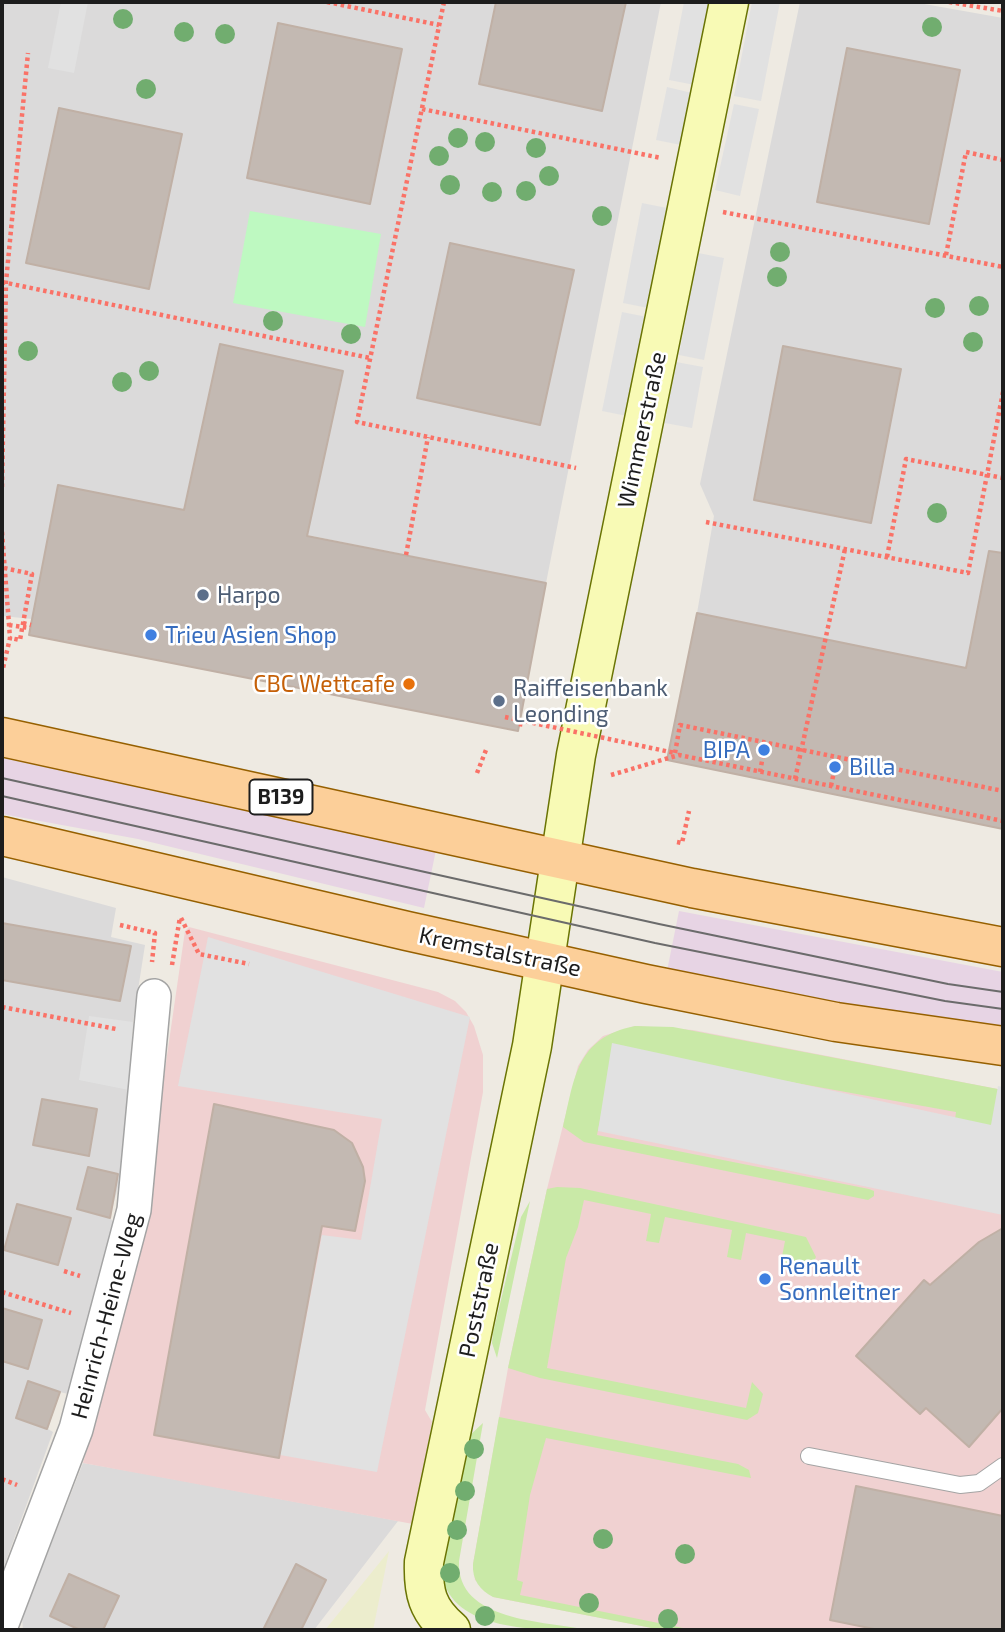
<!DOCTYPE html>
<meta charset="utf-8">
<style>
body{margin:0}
#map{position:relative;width:1005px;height:1632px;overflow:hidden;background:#eeeae2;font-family:"Exo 2",sans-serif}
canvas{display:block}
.frame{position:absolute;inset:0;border:4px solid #1d1d1d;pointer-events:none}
</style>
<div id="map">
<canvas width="1005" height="1632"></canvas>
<div class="frame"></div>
</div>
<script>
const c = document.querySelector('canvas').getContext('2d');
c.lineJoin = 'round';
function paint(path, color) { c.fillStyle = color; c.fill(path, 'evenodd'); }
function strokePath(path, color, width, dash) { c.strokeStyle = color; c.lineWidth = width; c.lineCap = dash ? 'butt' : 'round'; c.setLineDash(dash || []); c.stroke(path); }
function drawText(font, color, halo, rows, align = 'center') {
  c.font = font + ' "Exo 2",sans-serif'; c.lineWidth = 5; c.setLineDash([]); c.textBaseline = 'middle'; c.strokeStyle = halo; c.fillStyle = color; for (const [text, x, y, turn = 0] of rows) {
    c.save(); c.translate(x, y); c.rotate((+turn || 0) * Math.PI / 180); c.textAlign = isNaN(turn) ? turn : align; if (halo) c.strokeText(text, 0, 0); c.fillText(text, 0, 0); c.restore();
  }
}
paint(new Path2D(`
 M 2,2 L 661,2 L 546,583 L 58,485 L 32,619 L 2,616 Z
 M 800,2 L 913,2 L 1003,18 L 1003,693 L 953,683 L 956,666 L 697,613 L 714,516 L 700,484 Z
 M 2,877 L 116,908 L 111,937 L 145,945 L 133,1022 L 121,1175 L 110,1218 L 115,1224 L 68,1394 L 60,1392 L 48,1429 L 53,1432 L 2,1572 Z
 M 83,1463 L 146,1474 L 398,1521 L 314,1630 L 23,1630 L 22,1618 Z`), '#dbdada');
paint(new Path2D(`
 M 189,927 L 438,992 L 455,1001 L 466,1012 L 474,1026 L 483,1055 L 483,1092 L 425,1410 L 432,1422 L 413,1524 L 83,1463 L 152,1209 L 161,1097 L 185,931 Z
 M 635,1026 L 693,1030 L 1003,1090 L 1003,1630 L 662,1630 L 493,1597 L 475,1580 L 473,1564 L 508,1368 L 547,1189 L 578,1066 L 588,1050 L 603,1036 Z`), '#f0d1d1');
paint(new Path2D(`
 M 2,758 L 436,850 L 424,908 L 138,839 L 2,814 Z
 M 679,911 L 1003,972 L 1003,1032 L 902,1020 L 667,971 Z`), '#e7d4e4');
paint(new Path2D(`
 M 389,1551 L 373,1630 L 325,1630 Z`), '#ecedcd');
paint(new Path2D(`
 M 635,1026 L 673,1027 L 1003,1090 L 1003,1111 L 979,1138 L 952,1142 L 956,1112 L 614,1050 L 597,1135 L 869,1189 L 874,1191 L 874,1196 L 868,1200 L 584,1142 L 563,1127 C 575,1077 576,1038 635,1026 Z
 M 557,1187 L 580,1188 L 806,1237 L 816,1257 C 809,1273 796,1270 780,1267 L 785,1241 L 746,1233 L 741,1260 L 727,1257 L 732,1230 L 665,1217 L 659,1243 L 646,1241 L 651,1214 L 584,1200 L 578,1227 L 566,1258 L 547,1368 L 746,1408 L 752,1382 L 763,1394 L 758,1413 L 747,1420 L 540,1378 L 508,1368 L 547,1189 Z
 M 530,1201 L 497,1358 L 492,1343 L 493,1333 L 521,1217 Z
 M 499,1417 L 738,1464 L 749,1470 L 751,1478 L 546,1438 L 530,1495 L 517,1580 L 523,1582 L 520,1595 L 693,1630 L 662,1630 L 493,1597 C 480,1590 472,1580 473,1564 Z
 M 483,1423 L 459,1561 C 456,1622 545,1621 589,1630 C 533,1630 442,1632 441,1564 L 469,1436 Z`), '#c9e9a7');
paint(new Path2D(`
 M 250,211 L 381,234 L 365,327 L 233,303 Z`), '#bef9c1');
paint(new Path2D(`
 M 61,2 L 88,2 L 74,73 L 48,68 Z
 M 684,2 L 712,2 L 695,85 L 669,80 Z
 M 752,2 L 780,2 L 761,101 L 734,96 Z
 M 667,87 L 692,93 L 681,145 L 656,140 Z
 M 734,104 L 759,109 L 740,196 L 715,190 Z
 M 642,203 L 667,208 L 648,308 L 623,303 Z
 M 698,253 L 724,258 L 704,360 L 679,355 Z
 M 622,312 L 647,317 L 627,416 L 602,411 Z
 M 676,362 L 703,367 L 692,428 L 665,423 Z
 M 208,937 L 470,1017 L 377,1472 L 280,1455 L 322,1235 L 361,1240 L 382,1119 L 178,1086 Z
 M 89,1016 L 133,1022 L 129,1090 L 79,1080 Z
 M 612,1043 L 991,1125 L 998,1086 L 1003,1087 L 1003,1215 L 598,1131 Z`), '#e1e1e1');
const building = new Path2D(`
 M 496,2 L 626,2 L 602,111 L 479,84 Z
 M 278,23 L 402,49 L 370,204 L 247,178 Z
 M 847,48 L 960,70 L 929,224 L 817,202 Z
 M 59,108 L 182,134 L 149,289 L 26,263 Z
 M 450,243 L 574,270 L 540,425 L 417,398 Z
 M 220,344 L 343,371 L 307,536 L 546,583 L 518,731 L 29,635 L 58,485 L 184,510 Z
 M 783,346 L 901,369 L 871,523 L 754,500 Z
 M 989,551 L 1003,553 L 1003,829 L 667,760 L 697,613 L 966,668 Z
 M 2,923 L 131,946 L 120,1001 L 2,980 Z
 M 42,1099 L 97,1109 L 89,1156 L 33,1145 Z
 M 214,1104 L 334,1130 L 352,1143 L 363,1167 L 365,1181 L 355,1231 L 322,1226 L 279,1458 L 154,1435 Z
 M 88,1167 L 118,1174 L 110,1218 L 77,1209 Z
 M 17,1204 L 71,1218 L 58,1265 L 4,1250 Z
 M 1003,1228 L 1003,1408 L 969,1447 L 926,1408 L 920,1414 L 856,1356 L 924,1280 L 930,1285 L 979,1242 Z
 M 2,1308 L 42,1320 L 28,1369 L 2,1361 Z
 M 28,1381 L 60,1392 L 47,1429 L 16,1418 Z
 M 856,1486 L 1003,1516 L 1003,1630 L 879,1630 L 830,1620 Z
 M 296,1564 L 326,1580 L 301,1630 L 263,1630 Z
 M 69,1574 L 119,1596 L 103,1630 L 80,1630 L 50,1616 Z`);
paint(building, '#c3b9b2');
strokePath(building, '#c0b0a5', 2);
const lane = new Path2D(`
 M 809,1456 L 960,1485 L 979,1483 L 1003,1466`);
const street = new Path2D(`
 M 2,1623 L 76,1429 L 134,1210 L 154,996`);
const secondary = new Path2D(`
 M 451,1630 C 427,1610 423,1592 424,1562 L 532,1046 L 576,755 L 729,2`);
const primary = new Path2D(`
 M 2,737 L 692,888 L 1003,947
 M 2,836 L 407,931 L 646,984 L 836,1022 L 1003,1046`);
strokePath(lane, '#a4a4a4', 18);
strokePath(street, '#a4a4a4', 36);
strokePath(secondary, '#6a7404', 41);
strokePath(primary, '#966000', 41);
strokePath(new Path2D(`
 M 327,2 L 439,25
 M 444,2 L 357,422 L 576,468
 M 949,2 L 1003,11
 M 422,109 L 661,158
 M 723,212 L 1003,267
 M 946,255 L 966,152 L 1003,160
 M 2,282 L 370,358
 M 2,487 L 6,282 L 28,53
 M 706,522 L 968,573 L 1003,392
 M 2,532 L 10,638 L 3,668
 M 406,555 L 428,437
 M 887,557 L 906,459 L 1003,478
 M 4,568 L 32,574 L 20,640 L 10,638
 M 23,623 L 31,625
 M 9,625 L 30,628
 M 519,724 L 525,725
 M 675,753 L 680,725 L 1003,791
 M 760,772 L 764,750
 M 477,773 L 486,750
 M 611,775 L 679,755 L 1003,821
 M 795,779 L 845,549
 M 831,786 L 835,767
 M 677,842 L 682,843 L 689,811
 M 181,918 L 199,954 L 249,964
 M 120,925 L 155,933 L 152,962
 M 172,965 L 180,917
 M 2,1007 L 116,1029
 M 64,1271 L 80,1276
 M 2,1292 L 71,1313
 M 2,1479 L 17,1485`), '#fa7267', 4.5, [3.5, 3.5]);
strokePath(lane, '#fff', 16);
strokePath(street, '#fff', 33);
strokePath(secondary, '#f8fab5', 38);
strokePath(primary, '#fccf99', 38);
strokePath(new Path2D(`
 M 2,778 L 659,924 L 948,984 L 1003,992
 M 2,796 L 655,943 L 945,1001 L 1003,1009`), '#6b6b6b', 2);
strokePath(new Path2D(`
 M 505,717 L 675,753`), '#fa7267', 4.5, [3.5, 3.5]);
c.fillStyle = '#71ad6f';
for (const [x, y] of [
 [123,19],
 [932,27],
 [184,32],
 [225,34],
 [146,89],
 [458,138],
 [485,142],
 [536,148],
 [439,156],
 [549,176],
 [450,185],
 [526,191],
 [492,192],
 [602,216],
 [780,252],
 [777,277],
 [979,306],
 [935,308],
 [273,321],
 [351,334],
 [973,342],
 [28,351],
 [149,371],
 [122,382],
 [937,513],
 [474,1449],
 [465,1491],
 [457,1530],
 [603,1539],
 [685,1554],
 [450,1573],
 [589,1603],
 [485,1616],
 [668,1619]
]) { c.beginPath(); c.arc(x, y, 10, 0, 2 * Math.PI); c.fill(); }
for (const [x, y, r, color] of [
 [203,595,7,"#5c6f8a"],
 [151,635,7,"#3f7fe0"],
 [409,684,7,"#e8710a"],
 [499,701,7,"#5c6f8a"],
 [764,750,7,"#3f7fe0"],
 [835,767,7,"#3f7fe0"],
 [765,1279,7,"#3f7fe0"]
]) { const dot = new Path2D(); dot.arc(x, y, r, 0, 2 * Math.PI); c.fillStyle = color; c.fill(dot); strokePath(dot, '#fff', 2.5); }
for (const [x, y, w] of [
 [281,797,63]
]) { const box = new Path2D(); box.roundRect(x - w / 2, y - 17.5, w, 35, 5); c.fillStyle = '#fff'; c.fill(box); strokePath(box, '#1d1d1d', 2); }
drawText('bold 21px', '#1d1d1d', null, [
 ["B139",281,797]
]);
drawText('23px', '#1d1d1d', '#fff', [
 ["Wimmerstraße",642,430,-78],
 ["Kremstalstraße",500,952,12],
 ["Poststraße",479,1300,-78],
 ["Heinrich-Heine-Weg",106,1316,-75]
]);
drawText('23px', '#4e5e75', '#fff', [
 ["Harpo",217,595],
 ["Raiffeisenbank",513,688],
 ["Leonding",513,714]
], 'left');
drawText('23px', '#366cbe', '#fff', [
 ["Trieu Asien Shop",165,635],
 ["BIPA",750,750,"right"],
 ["Billa",849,767],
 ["Renault",779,1266],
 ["Sonnleitner",779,1292]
], 'left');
drawText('23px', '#c56008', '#fff', [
 ["CBC Wettcafe",395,684]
], 'right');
</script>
